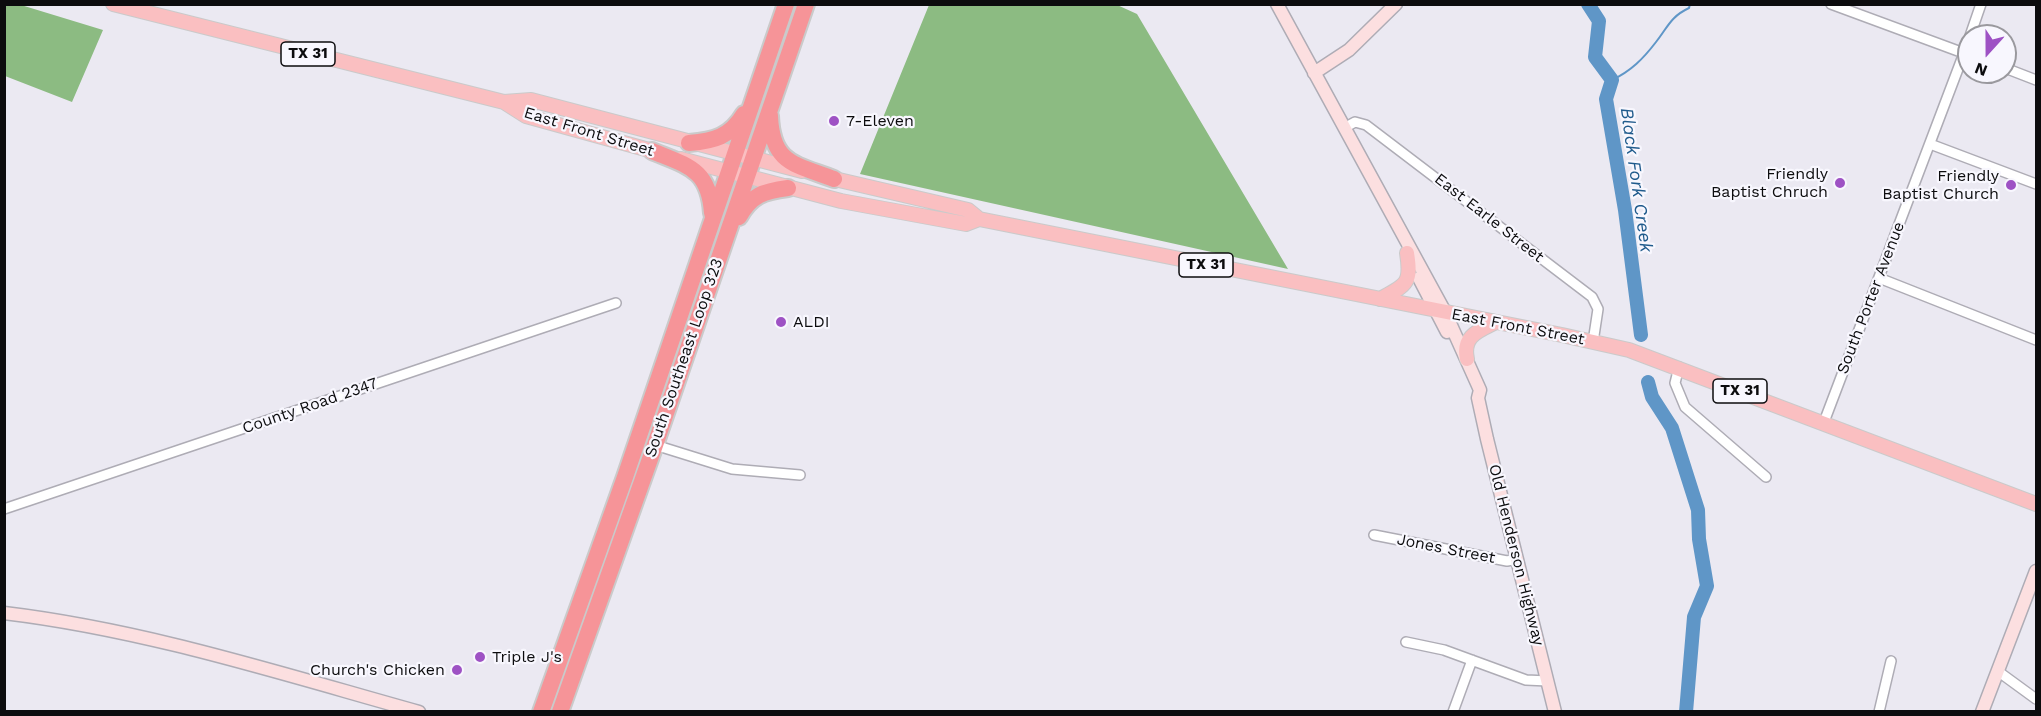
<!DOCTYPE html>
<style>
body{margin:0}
#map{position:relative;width:2041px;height:716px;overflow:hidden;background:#ebe9f2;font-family:"Work Sans",sans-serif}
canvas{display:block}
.frame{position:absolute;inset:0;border:6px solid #0c0c0e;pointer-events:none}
.north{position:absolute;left:1957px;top:24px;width:60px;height:60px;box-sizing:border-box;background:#f8f7fe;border:2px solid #9a999e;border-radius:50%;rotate:201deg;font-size:16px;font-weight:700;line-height:24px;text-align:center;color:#0c0c0e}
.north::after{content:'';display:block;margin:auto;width:21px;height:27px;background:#9e52c4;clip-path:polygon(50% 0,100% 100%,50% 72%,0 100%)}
</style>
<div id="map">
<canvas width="2041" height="716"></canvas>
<div class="frame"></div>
<div class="north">N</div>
</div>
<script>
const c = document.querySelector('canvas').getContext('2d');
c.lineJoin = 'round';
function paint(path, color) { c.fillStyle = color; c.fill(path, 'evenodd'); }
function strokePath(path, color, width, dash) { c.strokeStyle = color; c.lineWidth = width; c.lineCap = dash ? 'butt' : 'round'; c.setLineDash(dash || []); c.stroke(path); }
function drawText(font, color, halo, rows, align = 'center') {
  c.font = font + ' "Work Sans",sans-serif'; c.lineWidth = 4.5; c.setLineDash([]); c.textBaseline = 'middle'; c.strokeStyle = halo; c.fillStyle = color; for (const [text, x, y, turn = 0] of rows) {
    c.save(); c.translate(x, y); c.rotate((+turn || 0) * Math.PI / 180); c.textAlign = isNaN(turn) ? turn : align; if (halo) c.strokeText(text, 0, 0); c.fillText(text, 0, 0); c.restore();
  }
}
paint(new Path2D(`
 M 4,5 L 21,5 L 103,30 L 72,102 L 5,76 Z
 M 929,5 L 1115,4 L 1137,14 L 1288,269 L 860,174 Z`), '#8cbb82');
strokePath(new Path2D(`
 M 1612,80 C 1631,71 1643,59 1656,42 C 1668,27 1670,17 1689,8 L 1690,4`), '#5f96c7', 2);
strokePath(new Path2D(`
 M 1588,4 L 1599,21 L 1595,57 L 1612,80 L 1606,99 L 1625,210 L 1641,335
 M 1648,382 L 1652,397 L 1672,428 L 1698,510 L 1699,539 L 1707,586 L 1694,617 L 1686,712`), '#5f96c7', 14);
const street = new Path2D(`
 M 1831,4 L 1969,55
 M 1970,36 L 1981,4
 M 2005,68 L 2036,80
 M 1344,128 L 1355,122 L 1366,125 L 1592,297 L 1598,309 L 1593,342
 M 1930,144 L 2036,184
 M 1879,278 L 2036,340
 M 1679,367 L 1675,383 L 1685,407 L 1766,477
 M 1824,422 L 1969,40
 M 655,445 L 732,469 L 800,475
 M 4,509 L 616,303
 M 1374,535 L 1507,561 L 1518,559
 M 1406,642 L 1444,650 L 1526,680 L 1548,681
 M 1999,672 L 2036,699
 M 1453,712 L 1472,660
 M 1879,712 L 1891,661`);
const secondary = new Path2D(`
 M 1277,4 L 1445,312 L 1480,390 L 1478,398 L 1487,439 L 1555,712
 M 1314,73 L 1349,50 L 1396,4
 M 1419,278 L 1447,332
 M 4,613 C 146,630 282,674 419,712
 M 1982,712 L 2036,571`);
const primary = new Path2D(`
 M 113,4 L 504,102 L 526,116 L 660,153
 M 504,102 L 531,100 L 802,171
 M 681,159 L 841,201 L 966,224 L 979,219
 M 826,177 L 968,210 L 979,219 L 1562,335 L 1629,350 L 2036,504
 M 1380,299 C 1406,285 1412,284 1407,253
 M 1467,359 C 1462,336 1478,331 1496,322`);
const highway = new Path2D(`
 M 770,116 C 772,164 795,164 834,179
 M 689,143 C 714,141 730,137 744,114
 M 652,151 C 688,166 709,169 712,213
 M 739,217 C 751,195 764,191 788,188
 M 541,712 L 625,477 L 786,4
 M 560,712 L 655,445 L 806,4`);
strokePath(street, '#aeacb5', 12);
strokePath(secondary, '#aeacb5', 15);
strokePath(primary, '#cacaca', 16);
strokePath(highway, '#cacaca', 20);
strokePath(street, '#fff', 9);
strokePath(secondary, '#fcdfe0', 12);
strokePath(primary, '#fabfc1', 14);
strokePath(highway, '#f69498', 16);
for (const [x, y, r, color] of [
 [834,121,6,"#9e52c4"],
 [1840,183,6,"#9e52c4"],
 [2011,185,6,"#9e52c4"],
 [781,322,6,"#9e52c4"],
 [480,657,6,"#9e52c4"],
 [457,670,6,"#9e52c4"]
]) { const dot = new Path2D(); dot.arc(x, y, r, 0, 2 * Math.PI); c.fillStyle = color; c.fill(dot); strokePath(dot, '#f8f7fe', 2); }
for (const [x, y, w] of [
 [308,54,54],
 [1206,265,54],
 [1740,391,54]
]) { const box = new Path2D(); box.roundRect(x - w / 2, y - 12, w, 24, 4.5); c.fillStyle = '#f8f7fe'; c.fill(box); strokePath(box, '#0c0c0e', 1.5); }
drawText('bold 15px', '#0c0c0e', null, [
 ["TX 31",308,54],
 ["TX 31",1206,265],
 ["TX 31",1740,391]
]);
drawText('16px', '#0c0c0e', '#f8f7fe', [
 ["7-Eleven",846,121],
 ["Friendly",1828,174,"right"],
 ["Baptist Chruch",1828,192,"right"],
 ["Friendly",1999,176,"right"],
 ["Baptist Church",1999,194,"right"],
 ["ALDI",793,322],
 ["Triple J's",492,657],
 ["Church's Chicken",445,670,"right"]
], 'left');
drawText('16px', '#0c0c0e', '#f8f7fe', [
 ["East Front Street",589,132,17],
 ["East Earle Street",1489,218,38],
 ["South Porter Avenue",1871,298,-69],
 ["East Front Street",1518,327,11],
 ["South Southeast Loop 323",684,358,-71],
 ["County Road 2347",310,406,-19],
 ["Jones Street",1446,549,11],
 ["Old Henderson Highway",1516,555,76]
]);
drawText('italic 18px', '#205b8c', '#f8f7fe', [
 ["Black Fork Creek",1636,180,82]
]);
</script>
